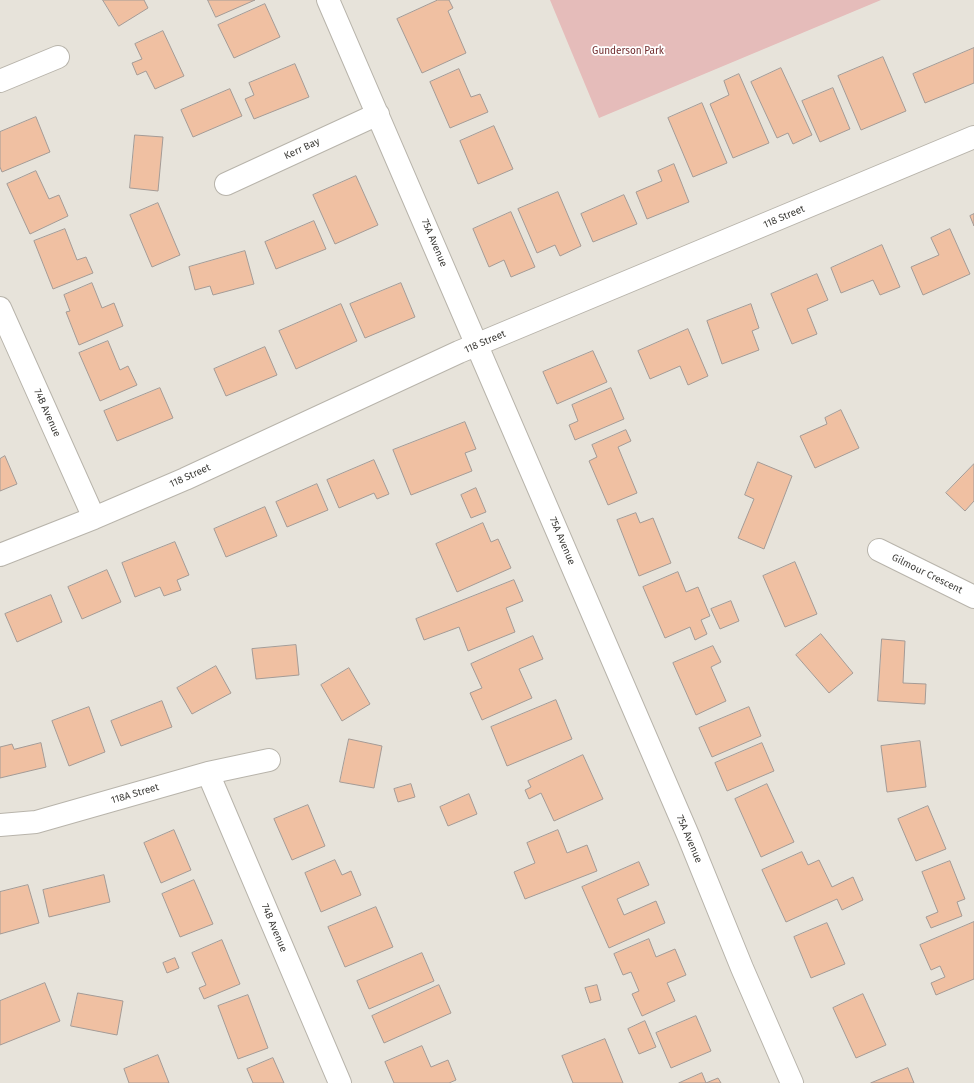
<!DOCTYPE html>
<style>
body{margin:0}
canvas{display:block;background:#e7e3da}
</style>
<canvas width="974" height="1083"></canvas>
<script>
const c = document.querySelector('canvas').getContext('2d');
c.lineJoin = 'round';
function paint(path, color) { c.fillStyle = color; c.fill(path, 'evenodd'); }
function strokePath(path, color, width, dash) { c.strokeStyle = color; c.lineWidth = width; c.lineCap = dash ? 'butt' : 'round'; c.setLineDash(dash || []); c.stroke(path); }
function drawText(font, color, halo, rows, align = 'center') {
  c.font = font + ' "Fira Sans",sans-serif'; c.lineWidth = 3.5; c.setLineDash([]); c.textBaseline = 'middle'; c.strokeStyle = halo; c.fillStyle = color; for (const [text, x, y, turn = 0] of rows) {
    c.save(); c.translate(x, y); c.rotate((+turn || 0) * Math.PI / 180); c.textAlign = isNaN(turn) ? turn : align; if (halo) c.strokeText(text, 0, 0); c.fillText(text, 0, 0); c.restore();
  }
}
paint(new Path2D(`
 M 550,0 L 881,0 L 599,118 Z`), '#e5bcba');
const building = new Path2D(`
 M 103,0 L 144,0 L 148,8 L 119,26 Z
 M 208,0 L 255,0 L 216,17 Z
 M 438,0 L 449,0 L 453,8 L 448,11 L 466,53 L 422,73 L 397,19 Z
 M 265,4 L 280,37 L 234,58 L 218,25 Z
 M 163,31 L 184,76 L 155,89 L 146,71 L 137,75 L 132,63 L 142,59 L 135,44 Z
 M 974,48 L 974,83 L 925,103 L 913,74 Z
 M 883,57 L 906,111 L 861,130 L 838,76 Z
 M 295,64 L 309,97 L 254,119 L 245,99 L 254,95 L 249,83 Z
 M 781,68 L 812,135 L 793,144 L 788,133 L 777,138 L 751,82 Z
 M 459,69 L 471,97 L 480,94 L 488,112 L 450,128 L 430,82 Z
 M 739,74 L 769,143 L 733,158 L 710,104 L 729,95 L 724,81 Z
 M 833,88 L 850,129 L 820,142 L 802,101 Z
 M 230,89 L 242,116 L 193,137 L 181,110 Z
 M 702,103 L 727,163 L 693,177 L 668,118 Z
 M 36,117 L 50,152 L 2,172 L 0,167 L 0,132 Z
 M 494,126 L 513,169 L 478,184 L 460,141 Z
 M 135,135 L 163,137 L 158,191 L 130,188 Z
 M 674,164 L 689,202 L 647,219 L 636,192 L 662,181 L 658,171 Z
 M 36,171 L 49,199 L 59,195 L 68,216 L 30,234 L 7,184 Z
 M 356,176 L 378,225 L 335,244 L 313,195 Z
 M 558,192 L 581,246 L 560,256 L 555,245 L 537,253 L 518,209 Z
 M 624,195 L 637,224 L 593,242 L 581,214 Z
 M 158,203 L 180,255 L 152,267 L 130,215 Z
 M 511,212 L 535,267 L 511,277 L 504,260 L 489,267 L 473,229 Z
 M 974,214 L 974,226 L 970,216 Z
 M 314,221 L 326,249 L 276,269 L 265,242 Z
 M 65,229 L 77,260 L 86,257 L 93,273 L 53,289 L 34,241 Z
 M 950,229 L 970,274 L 923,295 L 911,267 L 939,255 L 931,238 Z
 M 882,245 L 900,287 L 880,295 L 873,280 L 841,293 L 831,268 Z
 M 245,251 L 254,284 L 213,295 L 210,286 L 195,290 L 189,267 Z
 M 817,274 L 828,300 L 807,309 L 817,334 L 792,344 L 771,294 Z
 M 92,283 L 102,308 L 114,303 L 123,326 L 79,345 L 66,312 L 70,311 L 64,295 Z
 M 401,283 L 415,317 L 365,338 L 350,304 Z
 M 341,304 L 357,341 L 296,369 L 279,331 Z
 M 751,304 L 759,328 L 752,331 L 759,350 L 722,364 L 707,321 Z
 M 688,329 L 708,376 L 688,385 L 680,366 L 650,379 L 638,351 Z
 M 108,341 L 120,370 L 128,366 L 137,385 L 100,401 L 79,353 Z
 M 265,347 L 277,375 L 226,396 L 214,369 Z
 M 593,351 L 607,382 L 557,404 L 543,372 Z
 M 160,388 L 173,418 L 117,441 L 104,411 Z
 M 611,388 L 624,419 L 575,440 L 569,425 L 578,421 L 572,405 Z
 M 841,410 L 859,448 L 815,468 L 800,436 L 827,424 L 825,418 Z
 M 465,422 L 476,449 L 465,453 L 472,471 L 411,495 L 393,450 Z
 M 626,430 L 631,441 L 618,447 L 637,493 L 608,505 L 589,461 L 597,457 L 592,445 Z
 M 5,456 L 17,484 L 0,491 L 0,459 Z
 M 374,460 L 389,494 L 377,499 L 374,493 L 339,508 L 327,480 Z
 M 758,462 L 792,476 L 764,549 L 738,538 L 754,499 L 745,495 Z
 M 974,464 L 974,501 L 965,511 L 946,493 Z
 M 317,484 L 328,510 L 287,527 L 276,502 Z
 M 476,488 L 486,512 L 471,518 L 461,495 Z
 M 265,507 L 277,536 L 226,557 L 214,529 Z
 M 636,513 L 640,523 L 653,518 L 671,563 L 639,576 L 617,520 Z
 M 483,523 L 491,542 L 498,539 L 511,568 L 457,592 L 436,544 Z
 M 175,542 L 189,575 L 177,580 L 181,590 L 164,596 L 160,587 L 135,597 L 122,563 Z
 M 795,562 L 817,614 L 785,627 L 763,576 Z
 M 107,570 L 121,602 L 82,619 L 68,587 Z
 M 678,572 L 686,592 L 698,587 L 710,616 L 701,620 L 707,634 L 695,640 L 690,627 L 665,638 L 643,587 Z
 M 514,580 L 523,601 L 506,608 L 515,632 L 468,651 L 459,627 L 424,640 L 416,619 Z
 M 51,595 L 62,622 L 17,642 L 5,614 Z
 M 731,601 L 739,621 L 720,629 L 711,609 Z
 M 821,634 L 853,673 L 829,693 L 796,655 Z
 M 533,636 L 543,659 L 519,669 L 532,698 L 482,720 L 470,693 L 482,688 L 471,664 Z
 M 882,639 L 905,641 L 903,683 L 926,684 L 925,704 L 878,701 Z
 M 296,645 L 299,675 L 256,679 L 252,649 Z
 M 713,646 L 721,662 L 711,667 L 726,701 L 696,715 L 673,663 Z
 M 216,666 L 231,693 L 192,714 L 177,688 Z
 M 349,668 L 370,704 L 342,721 L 321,685 Z
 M 556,700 L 572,739 L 507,766 L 491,727 Z
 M 162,701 L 172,727 L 121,746 L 111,721 Z
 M 89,707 L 105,752 L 69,766 L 52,721 Z
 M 749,707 L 761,736 L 712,757 L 699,728 Z
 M 349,739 L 382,746 L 374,788 L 340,782 Z
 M 920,741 L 926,787 L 887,792 L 881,746 Z
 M 41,743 L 46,767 L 0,778 L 0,747 L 12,744 L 14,749 Z
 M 762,743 L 774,771 L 727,791 L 715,763 Z
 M 583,755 L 603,799 L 554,821 L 541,793 L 529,799 L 525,790 L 531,787 L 528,781 Z
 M 411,784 L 415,797 L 398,802 L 394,789 Z
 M 767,784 L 794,842 L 761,857 L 735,799 Z
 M 469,794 L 477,814 L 448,826 L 440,807 Z
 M 308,805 L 325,846 L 292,860 L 274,819 Z
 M 928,806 L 946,849 L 916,861 L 898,819 Z
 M 174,830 L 191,870 L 161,883 L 144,843 Z
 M 558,830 L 567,853 L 587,845 L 597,871 L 525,899 L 514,872 L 535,863 L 527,843 Z
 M 802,852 L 808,865 L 819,860 L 832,887 L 853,877 L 863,900 L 842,910 L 837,899 L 786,922 L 762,870 Z
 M 335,860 L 342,875 L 351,871 L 361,895 L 321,912 L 305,873 Z
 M 950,861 L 965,899 L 957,902 L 962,916 L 931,928 L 926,917 L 938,912 L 922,872 Z
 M 639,862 L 649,885 L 617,899 L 624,915 L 656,901 L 665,923 L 609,948 L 582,887 Z
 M 104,875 L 110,902 L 49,917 L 43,890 Z
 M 194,880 L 213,924 L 180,937 L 162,894 Z
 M 28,885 L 39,923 L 0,934 L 0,892 Z
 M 376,907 L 393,947 L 345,967 L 328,927 Z
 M 974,922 L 974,979 L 936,995 L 931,983 L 945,977 L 940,966 L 931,970 L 920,945 Z
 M 827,923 L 845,964 L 811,978 L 794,937 Z
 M 649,939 L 656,957 L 675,949 L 686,975 L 667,983 L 675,1001 L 642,1016 L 632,994 L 639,991 L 631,972 L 623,975 L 614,954 Z
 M 222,940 L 240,984 L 204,999 L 199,988 L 206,985 L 192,953 Z
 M 422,953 L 434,981 L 369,1009 L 357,981 Z
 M 175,958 L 179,968 L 167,973 L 163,963 Z
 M 45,983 L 60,1021 L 0,1045 L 0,1001 Z
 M 439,985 L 451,1013 L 384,1043 L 372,1016 Z
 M 597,985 L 601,1000 L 590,1003 L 585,988 Z
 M 78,993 L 123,1001 L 117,1035 L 71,1026 Z
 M 863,994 L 886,1045 L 856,1058 L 833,1008 Z
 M 248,995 L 268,1048 L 238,1059 L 218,1006 Z
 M 696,1016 L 711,1051 L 671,1068 L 656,1033 Z
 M 645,1021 L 656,1047 L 639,1054 L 628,1029 Z
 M 605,1039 L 623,1083 L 573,1083 L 562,1056 Z
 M 422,1046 L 431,1067 L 448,1060 L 456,1080 L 449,1083 L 394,1083 L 385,1062 Z
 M 158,1055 L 169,1083 L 129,1083 L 124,1069 Z
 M 273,1058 L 284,1083 L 253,1083 L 247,1069 Z
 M 908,1068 L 914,1083 L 871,1083 Z
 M 702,1073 L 706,1083 L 718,1078 L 721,1083 L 679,1083 Z`);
paint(building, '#f0c0a2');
strokePath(building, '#a49b96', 1);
const minor = new Path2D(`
 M 328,0 L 688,835 L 742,968 L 792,1083
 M 0,81 L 58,57
 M 226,184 L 378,114
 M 0,308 L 94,518
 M 879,550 L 974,597
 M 0,555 L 94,518 L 185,479 L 459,352 L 974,137
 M 208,773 L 340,1083
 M 0,825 L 36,822 L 208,773 L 269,760`);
strokePath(minor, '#b8b4ab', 24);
strokePath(minor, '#fff', 22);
drawText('10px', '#712c2d', '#fff', [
 ["Gunderson Park",628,51]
]);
drawText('10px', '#3b3a36', '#fff', [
 ["Kerr Bay",302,149,-25],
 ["118 Street",784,217,-23],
 ["75A Avenue",434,243,67],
 ["118 Street",485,342,-23],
 ["74B Avenue",47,413,66],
 ["118 Street",190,476,-24],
 ["75A Avenue",562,541,67],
 ["Gilmour Crescent",927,574,26],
 ["118A Street",135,794,-16],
 ["75A Avenue",689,839,67],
 ["74B Avenue",274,928,67]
]);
</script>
